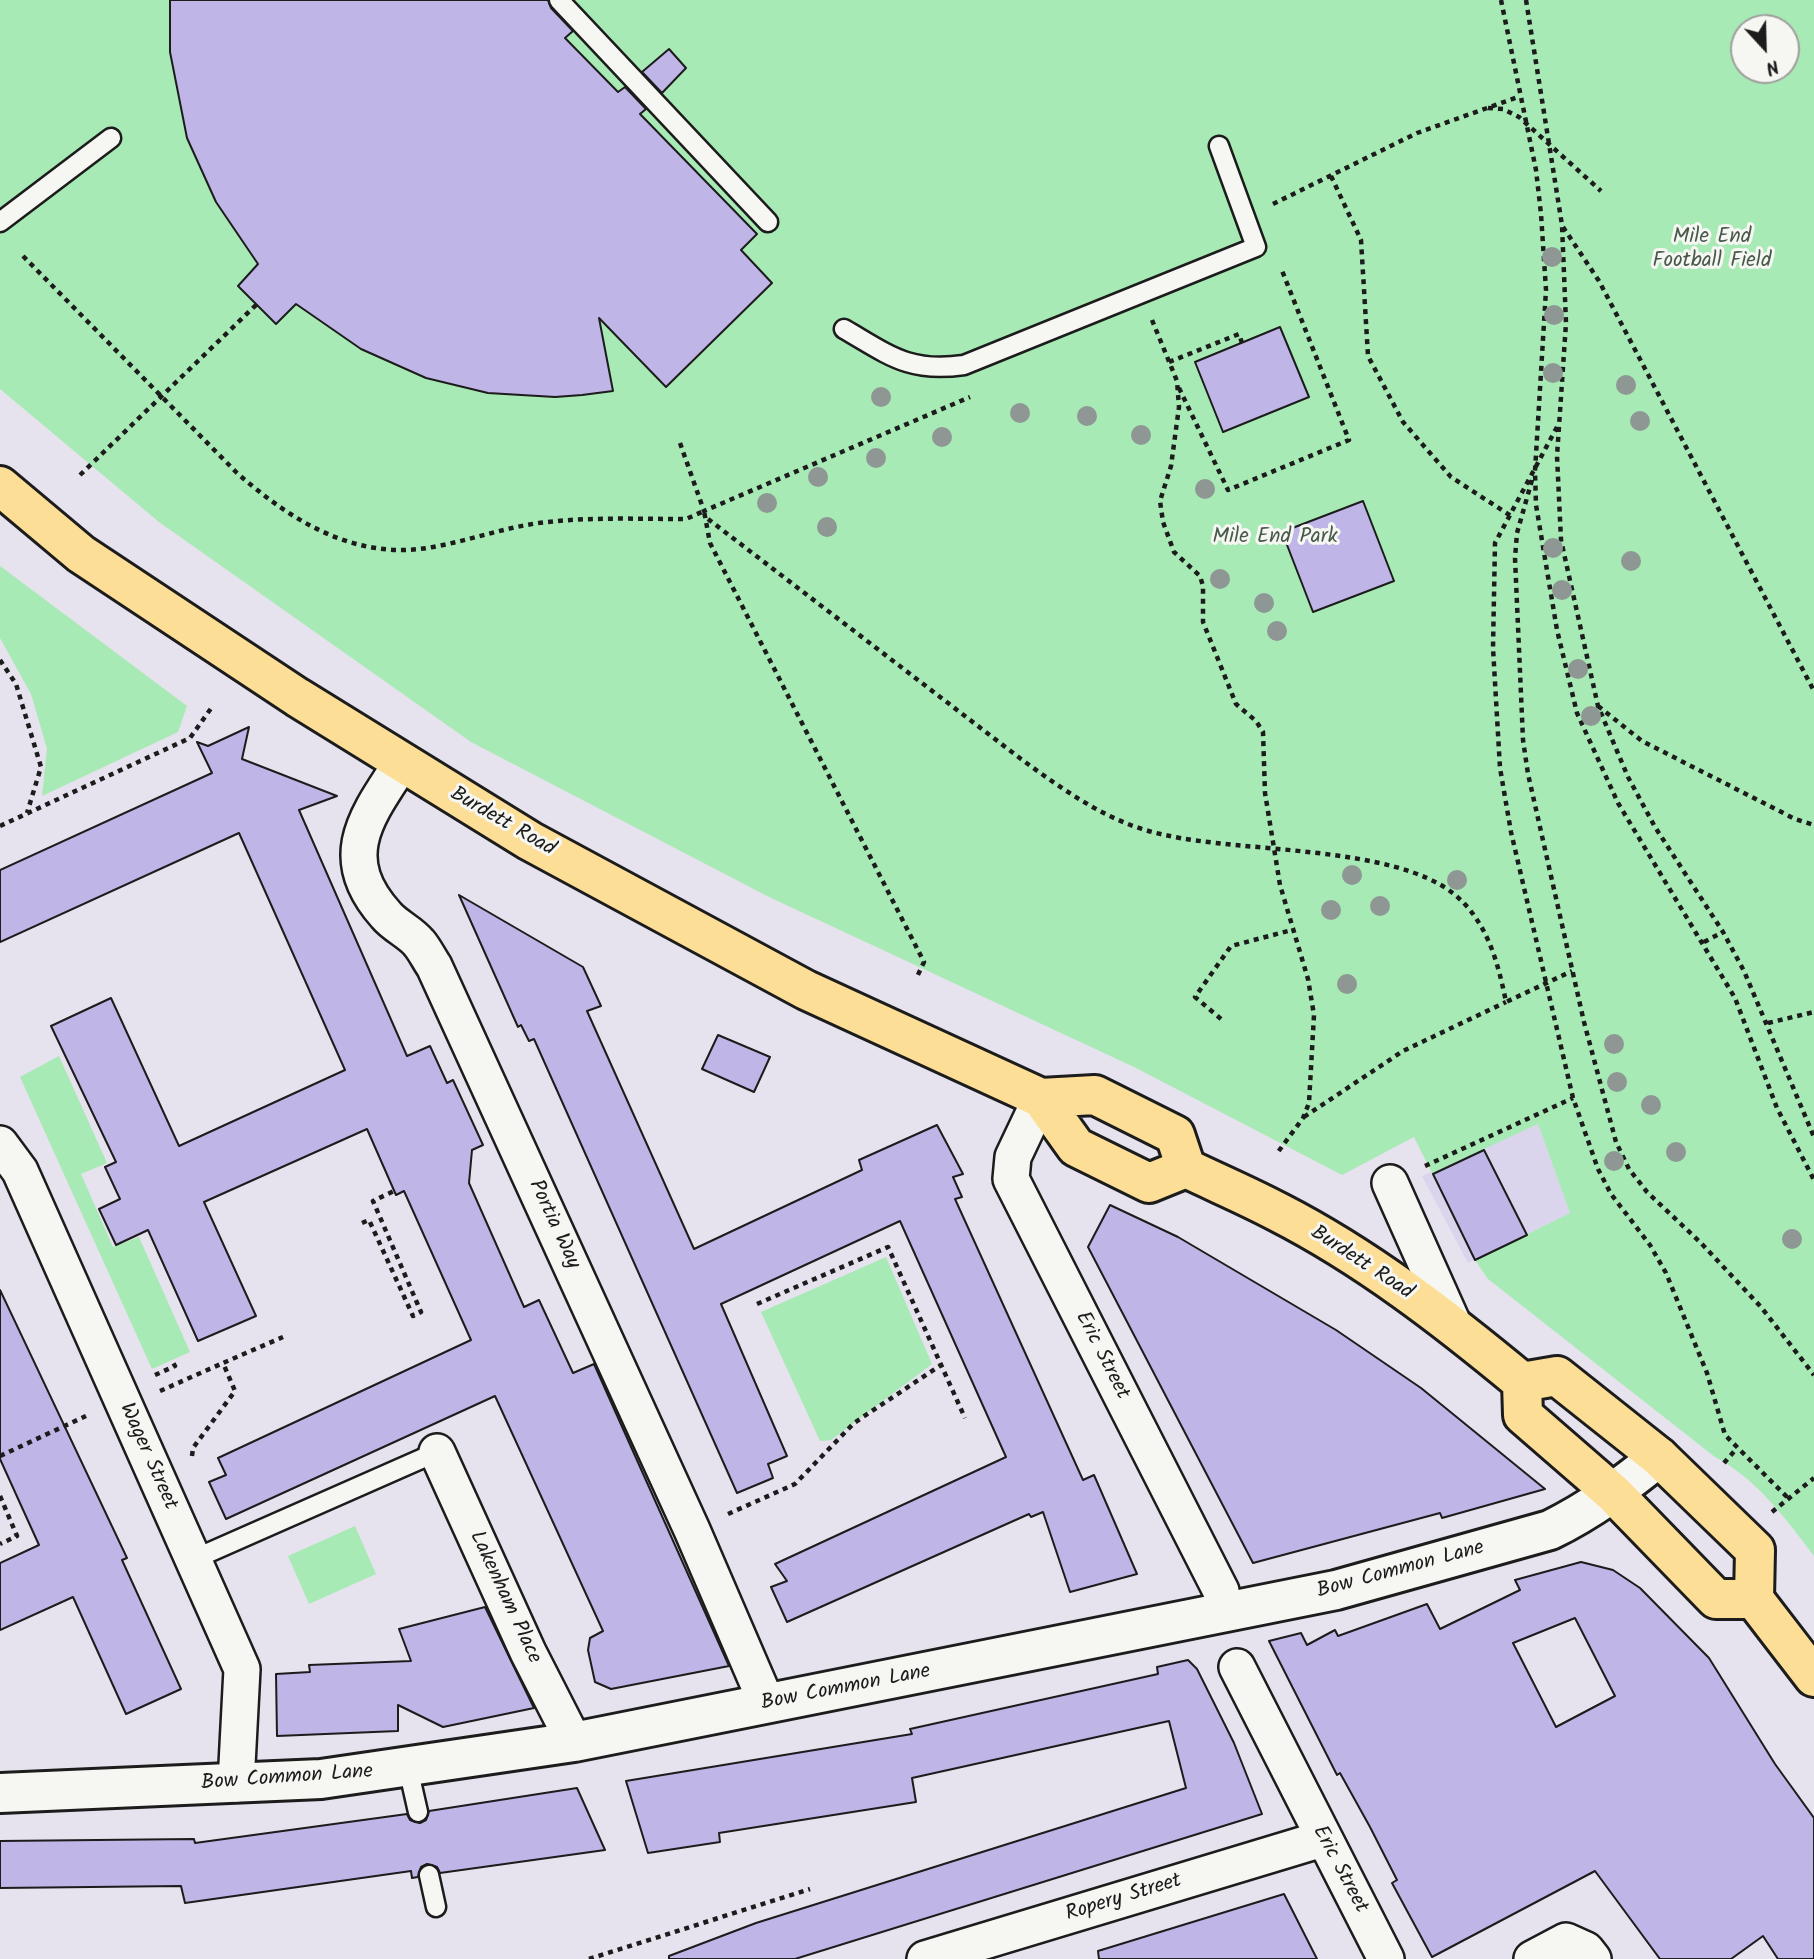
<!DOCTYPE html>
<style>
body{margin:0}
#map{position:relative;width:1814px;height:1959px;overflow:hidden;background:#e6e2ee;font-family:Kalam,sans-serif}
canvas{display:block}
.north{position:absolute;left:1730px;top:14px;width:70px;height:70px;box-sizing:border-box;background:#f6f6f2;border:2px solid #9f9f9c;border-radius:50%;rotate:158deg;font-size:19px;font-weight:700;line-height:28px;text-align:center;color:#1c1c1c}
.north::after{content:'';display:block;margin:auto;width:24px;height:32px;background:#1c1c1c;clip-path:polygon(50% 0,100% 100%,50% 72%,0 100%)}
</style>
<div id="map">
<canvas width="1814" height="1959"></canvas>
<div class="north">N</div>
</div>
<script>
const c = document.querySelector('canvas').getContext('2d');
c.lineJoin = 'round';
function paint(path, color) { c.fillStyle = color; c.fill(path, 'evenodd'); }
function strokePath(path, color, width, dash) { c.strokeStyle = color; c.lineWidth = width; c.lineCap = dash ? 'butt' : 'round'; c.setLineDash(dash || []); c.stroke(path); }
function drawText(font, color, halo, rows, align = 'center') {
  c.font = font + ' Kalam,sans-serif'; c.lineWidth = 6; c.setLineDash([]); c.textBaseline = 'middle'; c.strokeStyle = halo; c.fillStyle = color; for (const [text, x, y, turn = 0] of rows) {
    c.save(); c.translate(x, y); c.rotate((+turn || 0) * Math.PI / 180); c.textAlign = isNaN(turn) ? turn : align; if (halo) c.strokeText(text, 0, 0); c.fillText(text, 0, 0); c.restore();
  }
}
paint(new Path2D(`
 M 1538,1124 L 1570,1213 L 1468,1263 L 1422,1176 Z`), '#dad4ec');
paint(new Path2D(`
 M 0,0 L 1814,0 L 1814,1556 C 1786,1519 1757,1479 1715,1457 L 1488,1279 L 1475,1260 L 1570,1213 L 1538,1124 L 1432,1173 L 1414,1137 L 1342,1175 L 1134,1067 L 769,897 L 471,742 L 159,522 L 0,389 ZM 1744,28 L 1786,28 L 1786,70 L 1744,70 Z
 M 0,566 L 187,706 L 178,732 L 42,796 L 47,749 L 31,694 L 0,638 Z
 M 59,1056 L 107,1163 L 81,1174 L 113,1247 L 139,1237 L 190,1352 L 152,1369 L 20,1077 Z
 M 886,1257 L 932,1364 L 831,1440 L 820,1441 L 761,1312 Z
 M 355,1526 L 376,1574 L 309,1604 L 288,1556 Z`), '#a8eab5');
const building = new Path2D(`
 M 170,0 L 548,0 L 551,8 L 573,31 L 565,38 L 618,92 L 625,87 L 646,109 L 640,114 L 757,234 L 741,250 L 772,283 L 666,387 L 599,318 L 613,391 L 582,395 L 555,397 L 488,393 L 426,378 L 361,349 L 296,304 L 276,324 L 238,286 L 258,264 L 216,202 L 187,138 L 170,52 Z
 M 669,49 L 686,68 L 662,93 L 642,72 Z
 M 1280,327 L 1309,397 L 1223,432 L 1195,362 Z
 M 1363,501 L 1394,581 L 1313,612 L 1282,532 Z
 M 249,727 L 242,759 L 337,796 L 299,810 L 407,1056 L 430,1046 L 447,1083 L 453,1080 L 483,1145 L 472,1150 L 469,1183 L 524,1307 L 539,1300 L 573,1373 L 594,1364 L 729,1666 L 611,1689 L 595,1682 L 588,1650 L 590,1638 L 603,1631 L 495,1396 L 226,1519 L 209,1482 L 226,1475 L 218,1458 L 471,1340 L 404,1191 L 396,1195 L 367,1129 L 204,1202 L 256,1316 L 198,1341 L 148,1230 L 116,1245 L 99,1209 L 120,1199 L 105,1167 L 116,1162 L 51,1026 L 111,998 L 179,1146 L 345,1070 L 239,833 L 0,942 L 0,870 L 212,773 L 197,742 L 208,746 Z
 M 459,895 L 583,967 L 601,1006 L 587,1011 L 694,1249 L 862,1170 L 859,1160 L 937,1125 L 963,1174 L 953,1177 L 962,1197 L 955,1199 L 1083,1480 L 1094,1475 L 1137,1574 L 1070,1592 L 1043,1512 L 1031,1517 L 1029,1514 L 787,1622 L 771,1587 L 787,1581 L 775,1564 L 1006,1457 L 900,1221 L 721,1304 L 787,1456 L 768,1464 L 773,1478 L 737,1493 L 534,1039 L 529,1041 L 521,1025 L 518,1027 Z
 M 718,1035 L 770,1057 L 754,1092 L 702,1069 Z
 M 1484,1150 L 1527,1235 L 1475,1260 L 1433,1174 Z
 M 1110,1205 L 1178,1237 L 1336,1330 L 1421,1388 L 1545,1489 L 1442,1518 L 1440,1513 L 1253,1563 L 1088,1247 Z
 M 0,1290 L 127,1558 L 122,1560 L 181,1689 L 126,1714 L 73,1597 L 0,1630 L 0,1563 L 39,1545 L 0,1459 Z
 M 1581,1562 L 1613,1570 L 1640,1588 L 1709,1658 L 1775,1764 L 1814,1818 L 1814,1959 L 1778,1959 L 1763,1936 L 1731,1959 L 1660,1959 L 1595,1871 L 1432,1957 L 1392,1883 L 1397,1880 L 1370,1827 L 1340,1773 L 1337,1775 L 1269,1641 L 1301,1633 L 1307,1645 L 1335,1630 L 1338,1636 L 1427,1604 L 1440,1629 L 1520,1590 L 1515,1580 ZM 1575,1618 L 1615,1696 L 1556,1727 L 1513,1643 Z
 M 485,1607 L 534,1708 L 443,1727 L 398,1705 L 398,1731 L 277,1736 L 276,1674 L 310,1672 L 309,1665 L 411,1661 L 399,1629 Z
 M 1188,1660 L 1197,1669 L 1234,1743 L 1262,1814 L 795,1959 L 669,1959 L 669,1956 L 756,1923 L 1186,1788 L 1169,1721 L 912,1778 L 916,1802 L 719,1833 L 720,1842 L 648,1853 L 626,1781 L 912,1734 L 910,1729 L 1158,1674 L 1157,1667 Z
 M 577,1788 L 605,1850 L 440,1873 L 437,1867 L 427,1864 L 421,1867 L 418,1877 L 412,1878 L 411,1871 L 185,1903 L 181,1886 L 0,1888 L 0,1841 L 194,1839 L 195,1843 L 407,1814 L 410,1820 L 420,1823 L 426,1820 L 429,1811 Z
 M 1284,1894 L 1317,1959 L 1099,1959 L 1098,1951 Z`);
paint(building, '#bfb5e6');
strokePath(building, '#1c1c1c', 2);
const service = new Path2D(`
 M 559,0 L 768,222
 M 0,222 L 111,138
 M 844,329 C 889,355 909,373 964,365 L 1256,247 L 1219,146
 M 192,1560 L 437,1452
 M 408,1768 L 418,1812
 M 429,1875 L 436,1907`);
const minor = new Path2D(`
 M 401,764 C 367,816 334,857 386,915 C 395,926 410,932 419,943 C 425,950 429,959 434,966 L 692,1530 L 767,1704
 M 1041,1098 L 1013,1157 L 1011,1179 L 1221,1591 L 1224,1613
 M 0,1144 L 20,1171 L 242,1669 L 236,1784
 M 1390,1183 L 1454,1326
 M 437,1452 L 528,1652 L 574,1742
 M 1237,1667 L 1386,1959
 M 925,1959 L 1322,1839
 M 1532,1959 L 1566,1941 L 1586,1950 L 1593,1959`);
const tertiary = new Path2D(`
 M 0,1793 L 321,1779 L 574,1742 L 1336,1590 L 1550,1530 C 1591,1510 1624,1485 1659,1457`);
const primary = new Path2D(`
 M 0,486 L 81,554 L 297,697 L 530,841 L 806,990 L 1041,1098 L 1095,1095 L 1175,1135 L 1186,1168 C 1217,1183 1248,1196 1278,1212 C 1366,1257 1446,1319 1522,1382 L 1523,1415 L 1614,1494 L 1716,1599 L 1754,1599
 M 1041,1098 L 1076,1147 L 1149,1183 L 1186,1168
 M 1522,1382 L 1557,1376 L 1659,1457 L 1755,1550 L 1754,1599 L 1814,1677`);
strokePath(service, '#1c1c1c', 23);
strokePath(minor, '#1c1c1c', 40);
strokePath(tertiary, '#1c1c1c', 44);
strokePath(primary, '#1c1c1c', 44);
strokePath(new Path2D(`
 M 1501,0 L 1536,170 L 1541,214 L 1546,290 L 1535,471 L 1536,505 L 1557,630 L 1577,713 L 1618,803 L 1735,998 L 1777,1108 L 1814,1180
 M 1526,0 L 1562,225 L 1566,323 L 1557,456 L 1561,540 L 1598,706 L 1628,777 L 1655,827 L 1723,932 L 1744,971 L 1814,1137
 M 1488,108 L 1503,109 L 1519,117 L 1601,191
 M 1331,176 L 1361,240 L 1368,356 L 1403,422 L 1451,477 L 1511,516
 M 1273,204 L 1417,133 L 1518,97
 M 1563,227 L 1599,281 L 1814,691
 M 23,256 L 237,473 C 294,523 359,563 438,546 C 475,539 509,526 547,522 C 593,517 640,519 686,519 L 704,511 L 710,543 L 924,962 L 916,979
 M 1152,320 L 1177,381 L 1179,407 L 1171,466 L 1160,501 L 1163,522 L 1174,552 L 1200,576 L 1203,586 L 1203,622 L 1236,704 L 1256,721 L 1263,732 L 1265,793 L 1280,885 L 1308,979 L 1314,1015 L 1309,1103 L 1303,1118 L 1278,1152
 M 1169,362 L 1239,334 L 1242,343
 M 1179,388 L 1228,490 L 1349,440 L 1281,268
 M 1557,427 L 1495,543 L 1493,648 L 1500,768 L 1511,832 L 1573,1098 L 1598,1169 L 1611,1194 L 1650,1245 L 1666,1273 L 1707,1373 L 1725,1435 L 1788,1498
 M 680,443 L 704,511 L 970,397
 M 80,475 L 257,304
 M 1532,480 L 1517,533 L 1515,558 L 1523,740 L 1528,774 L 1584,1022 L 1616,1142 L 1629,1169 L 1647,1192 L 1701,1243 L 1761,1307 L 1814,1375
 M 708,519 L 1021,759 C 1065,791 1110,824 1165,835 C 1244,853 1393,845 1454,894 C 1487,921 1498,962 1506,1002 L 1572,971
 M 0,660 L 16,684 L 41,767 L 27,813
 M 1598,706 L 1642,741 L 1795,819 L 1814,825
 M 0,826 L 190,738 L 212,707
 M 1704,942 L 1723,932
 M 1221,1019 L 1195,997 L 1231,946 L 1292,930
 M 1768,1023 L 1814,1012
 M 1304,1117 L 1403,1051 L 1506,1002
 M 1425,1166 L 1573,1098
 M 362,1223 L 369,1220 L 413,1316 L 421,1312 L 373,1201 L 394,1191
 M 757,1304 L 888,1247 L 965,1418
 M 155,1375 L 175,1366 L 171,1359
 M 160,1391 L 223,1363
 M 0,1456 L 86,1416
 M 192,1456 L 193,1448 L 235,1391 L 223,1363 L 283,1337
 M 1724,1463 L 1737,1448
 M 0,1496 L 17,1536 L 0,1544
 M 1772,1512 L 1814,1478
 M 728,1514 L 795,1484 L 854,1423 L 941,1365
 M 589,1959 L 810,1889`), '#1c1c1c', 4.5, [5, 5]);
strokePath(service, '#f6f6f2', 18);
strokePath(minor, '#f6f6f2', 35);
strokePath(tertiary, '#f6f6f2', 38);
strokePath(primary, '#fdde96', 38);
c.fillStyle = '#8e9794';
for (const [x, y] of [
 [1552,257],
 [1554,315],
 [1553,373],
 [1626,385],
 [881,397],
 [1020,413],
 [1087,416],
 [1640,421],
 [1141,435],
 [942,437],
 [876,458],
 [818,477],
 [1205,489],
 [767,503],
 [827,527],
 [1553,548],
 [1631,561],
 [1220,579],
 [1562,590],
 [1264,603],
 [1277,631],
 [1578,669],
 [1591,716],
 [1352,875],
 [1457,880],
 [1380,906],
 [1331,910],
 [1347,984],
 [1614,1044],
 [1617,1082],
 [1651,1105],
 [1676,1152],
 [1614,1161],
 [1792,1239]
]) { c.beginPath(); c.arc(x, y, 10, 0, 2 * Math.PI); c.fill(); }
drawText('21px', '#465a4a', '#f6f6f2', [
 ["Mile End",1712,238],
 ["Football Field",1712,262],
 ["Mile End Park",1275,538]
]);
drawText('21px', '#1c1c1c', '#f6f6f2', [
 ["Burdett Road",502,823,30],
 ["Portia Way",553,1225,65],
 ["Burdett Road",1361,1264,33],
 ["Eric Street",1101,1356,63],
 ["Wager Street",147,1457,66],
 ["Bow Common Lane",1401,1571,-15],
 ["Lakenham Place",504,1598,65],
 ["Bow Common Lane",846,1689,-11],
 ["Bow Common Lane",287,1779,-4],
 ["Eric Street",1339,1870,62],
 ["Ropery Street",1124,1899,-17]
]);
</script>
